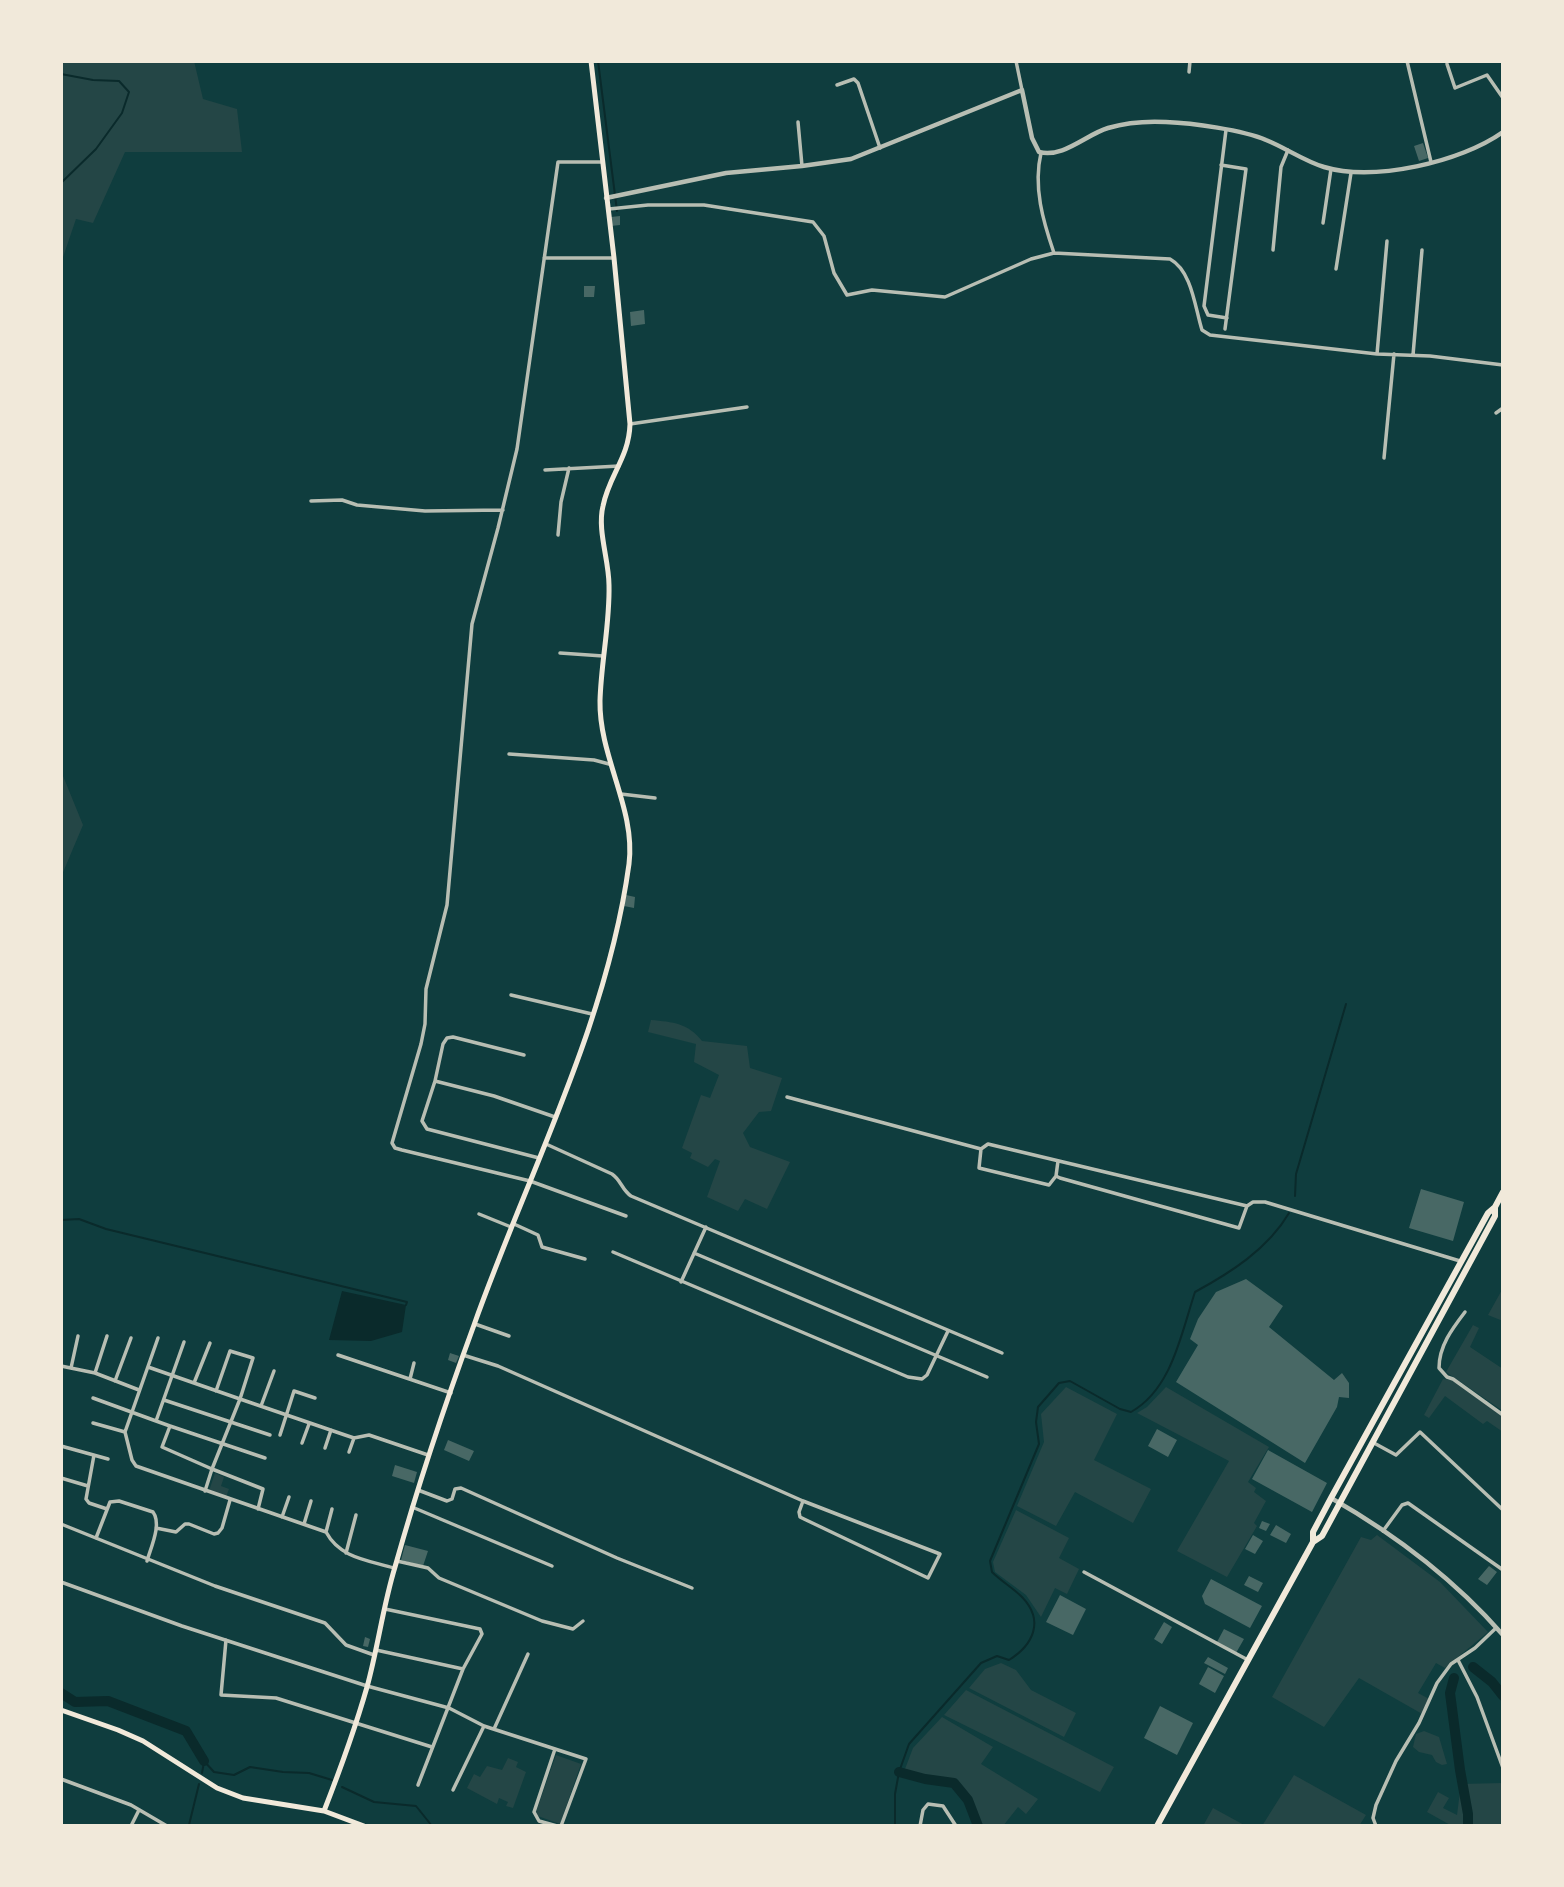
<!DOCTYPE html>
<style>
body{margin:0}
#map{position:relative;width:1564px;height:1887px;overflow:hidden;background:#0f3d3e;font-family:Quicksand,sans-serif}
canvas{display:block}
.frame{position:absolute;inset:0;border:63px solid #f1e9da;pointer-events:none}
</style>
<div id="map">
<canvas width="1564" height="1887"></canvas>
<div class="frame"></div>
</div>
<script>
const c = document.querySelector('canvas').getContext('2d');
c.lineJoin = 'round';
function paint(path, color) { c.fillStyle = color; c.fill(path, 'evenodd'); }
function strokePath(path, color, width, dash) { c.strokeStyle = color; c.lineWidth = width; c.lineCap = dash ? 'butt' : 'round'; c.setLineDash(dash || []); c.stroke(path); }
paint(new Path2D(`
 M 61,61 L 194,61 L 203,99 L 237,109 L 242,152 L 125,152 L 93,223 L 76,219 L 61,263 Z
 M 61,771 L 83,825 L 61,877 Z
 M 651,1020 C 673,1022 688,1023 702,1041 L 747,1046 L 750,1068 L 782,1078 L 771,1111 L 759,1112 L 743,1133 L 750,1147 L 790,1162 L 767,1209 L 745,1199 L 738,1211 L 707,1197 L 720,1161 L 715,1159 L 708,1167 L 690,1158 L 692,1153 L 682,1148 L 701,1095 L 710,1098 L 719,1075 L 694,1062 L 696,1044 L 648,1032 Z
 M 1503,1288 L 1503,1321 L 1488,1315 Z
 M 1473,1325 L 1479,1328 L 1470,1347 L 1503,1369 L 1503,1411 L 1446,1372 Z
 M 1443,1379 L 1452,1380 L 1503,1415 L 1503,1432 L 1487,1421 L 1483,1424 L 1445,1396 L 1429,1418 L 1424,1415 Z
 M 1066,1387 L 1117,1414 L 1094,1460 L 1151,1489 L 1133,1523 L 1075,1492 L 1056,1526 L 1017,1506 L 1044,1442 L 1041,1414 Z
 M 1166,1387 L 1269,1447 L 1248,1482 L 1256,1488 L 1254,1492 L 1266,1501 L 1254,1523 L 1257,1526 L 1227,1577 L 1177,1551 L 1229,1461 L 1137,1413 L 1147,1407 Z
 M 215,1473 L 224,1477 L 221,1486 L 229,1489 L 226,1497 L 209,1491 Z
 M 1016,1510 L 1069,1538 L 1059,1558 L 1079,1569 L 1067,1594 L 1055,1588 L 1041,1617 L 1026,1595 L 995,1572 L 993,1562 Z
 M 1377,1535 L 1440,1582 L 1488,1632 L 1445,1668 L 1436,1663 L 1418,1693 L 1431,1700 L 1424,1715 L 1359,1678 L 1324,1727 L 1272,1697 L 1361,1537 L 1371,1540 Z
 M 1001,1663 L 1016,1670 L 1031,1690 L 1076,1713 L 1064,1737 L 969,1688 L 985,1669 Z
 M 966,1690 L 1114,1767 L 1100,1792 L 944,1715 Z
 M 942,1717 L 993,1747 L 981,1764 L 1038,1799 L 1026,1814 L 1018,1807 L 1003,1826 L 981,1826 L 970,1798 L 955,1781 L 925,1777 L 905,1769 L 913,1748 Z
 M 1424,1731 L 1439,1737 L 1447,1764 L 1442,1765 L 1436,1762 L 1432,1755 L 1419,1752 L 1413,1747 L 1416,1734 Z
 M 556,1755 L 581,1764 L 560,1824 L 535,1815 Z
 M 508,1758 L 518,1762 L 516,1767 L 526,1772 L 513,1808 L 506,1806 L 508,1802 L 499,1798 L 497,1804 L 467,1788 L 474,1774 L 480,1777 L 487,1766 L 502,1770 Z
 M 1294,1775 L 1366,1815 L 1359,1826 L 1262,1826 Z
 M 1503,1783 L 1503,1826 L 1452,1826 L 1427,1812 L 1438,1792 L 1449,1798 L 1443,1808 L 1457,1815 L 1461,1784 Z
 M 1213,1808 L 1246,1826 L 1203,1826 Z`), '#244646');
paint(new Path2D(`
 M 342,1291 L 406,1305 L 402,1332 L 371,1341 L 329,1340 Z`), '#0a2a2b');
strokePath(new Path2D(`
 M 598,61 L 617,211
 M 61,74 L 93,80 L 119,81 L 129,92 L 122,113 L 96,149 L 61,183
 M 1295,1196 L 1296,1174 L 1346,1004
 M 61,1220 L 79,1219 L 106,1229 L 407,1302 L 406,1305
 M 204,1761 L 214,1772 L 234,1775 L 250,1767 L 283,1772 L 309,1773 L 332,1780
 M 202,1773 L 204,1762
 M 342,1787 L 374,1802 L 416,1806 L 432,1826
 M 189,1825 L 199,1784
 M 895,1826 L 895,1794 L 899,1772 L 909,1744 L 981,1663 L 997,1656 L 1009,1660 C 1033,1645 1045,1621 1022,1597 C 1013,1588 1001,1581 992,1572 L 990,1561 L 1039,1444 L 1036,1422 L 1038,1407 L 1059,1383 L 1070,1381 L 1120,1409 L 1131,1412 C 1172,1389 1181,1334 1195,1292 C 1230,1273 1268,1249 1289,1213`), '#0a2a2b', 2);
strokePath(new Path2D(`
 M 1473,1667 L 1492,1682 L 1503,1696
 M 1454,1678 L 1450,1693 L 1460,1770 L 1468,1814 L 1468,1826
 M 61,1693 L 75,1702 L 108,1701 L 186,1731 L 204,1761
 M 899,1772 L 925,1779 L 954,1783 L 968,1800 L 978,1826`), '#0a2a2b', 10);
paint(new Path2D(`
 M 1423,143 L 1428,158 L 1419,161 L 1414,146 Z
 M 620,216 L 620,225 L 611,226 L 611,217 Z
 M 584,286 L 595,286 L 594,297 L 584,297 Z
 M 644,310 L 645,324 L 631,326 L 630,312 Z
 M 626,895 L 635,897 L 634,908 L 624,906 Z
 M 1421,1189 L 1464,1202 L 1453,1241 L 1409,1228 Z
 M 1246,1279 L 1283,1306 L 1269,1327 L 1334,1380 L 1342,1373 L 1349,1383 L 1349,1398 L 1339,1397 L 1337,1407 L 1305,1463 L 1176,1382 L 1198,1345 L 1190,1339 L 1198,1319 L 1216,1292 Z
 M 450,1353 L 459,1356 L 456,1363 L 448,1360 Z
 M 1157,1429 L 1177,1440 L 1168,1457 L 1148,1446 Z
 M 448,1440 L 474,1451 L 469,1461 L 444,1450 Z
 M 1268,1450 L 1327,1483 L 1312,1512 L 1252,1479 Z
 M 395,1465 L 417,1472 L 414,1483 L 392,1476 Z
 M 1262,1521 L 1270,1524 L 1266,1531 L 1259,1528 Z
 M 1276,1525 L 1291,1534 L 1286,1543 L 1270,1535 Z
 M 1253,1535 L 1263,1541 L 1255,1554 L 1245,1549 Z
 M 405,1545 L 428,1551 L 423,1566 L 401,1560 Z
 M 1489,1566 L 1497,1572 L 1487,1585 L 1478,1579 Z
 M 1249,1576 L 1263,1583 L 1258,1592 L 1244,1585 Z
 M 1211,1579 L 1262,1606 L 1250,1628 L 1205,1604 L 1202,1596 Z
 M 1060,1595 L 1086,1609 L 1073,1635 L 1046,1622 Z
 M 1164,1622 L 1172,1627 L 1162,1644 L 1154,1639 Z
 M 1224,1629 L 1244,1639 L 1236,1653 L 1217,1642 Z
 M 365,1637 L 370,1639 L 368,1647 L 363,1646 Z
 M 1208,1657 L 1228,1668 L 1225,1674 L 1204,1663 Z
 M 1208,1667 L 1224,1676 L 1215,1693 L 1199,1684 Z
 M 1160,1706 L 1193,1723 L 1177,1755 L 1144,1738 Z`), '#486865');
strokePath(new Path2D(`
 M 1016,61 L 1022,90
 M 1407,61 L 1431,162
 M 1447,64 L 1455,88 L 1487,75 L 1503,98
 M 1189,72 L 1190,61
 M 837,85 L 854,79 L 858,83 L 880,148
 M 798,122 L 802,166
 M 1226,130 L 1204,306 L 1208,315 L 1227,318
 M 1041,153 C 1033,187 1043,221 1054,253
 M 603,162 L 558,162 L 517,449 L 498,528 L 472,624 L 447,905 L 426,989 L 425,1024 L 421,1044 L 392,1143 L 395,1148 L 402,1150 L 530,1181 L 626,1216
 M 1221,165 L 1246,169 L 1225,329
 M 609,209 L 648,205 L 704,205 L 813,222 L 824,236 L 834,273 L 847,295 L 872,290 L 945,297 L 1031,259 L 1054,253 L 1170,259 C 1192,271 1195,308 1202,330 L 1210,335 L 1377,354 L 1430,356 L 1503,365
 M 1323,223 L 1331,169
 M 1273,250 L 1281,167 L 1288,150
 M 544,258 L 614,258
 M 1336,269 L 1351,173
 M 1377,354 L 1387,241
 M 1413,355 L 1422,250
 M 1496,413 L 1503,408
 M 630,424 L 747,407
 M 1384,458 L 1394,354
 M 545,470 L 619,466
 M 311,501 L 342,500 L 357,505 L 425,511 L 503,510
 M 558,535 L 561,502 L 569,468
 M 560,653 L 603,656
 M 509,754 L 594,760 L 609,764
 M 621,794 L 655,798
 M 511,995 L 592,1014
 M 524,1055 L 453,1037 L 447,1038 L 443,1044 L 435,1081 L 422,1121 L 427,1129 L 539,1158
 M 435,1081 L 494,1096 L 555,1117
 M 787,1097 L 981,1149 L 988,1144 L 1247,1206 L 1253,1202 L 1265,1202 L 1460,1261
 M 546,1144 L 612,1174 C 621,1180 622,1190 631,1196 L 1002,1353
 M 981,1149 L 979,1168 L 1049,1185 L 1056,1176
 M 1058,1161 L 1056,1176 L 1060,1178 L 1239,1228 L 1247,1206
 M 479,1214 L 511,1227
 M 514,1224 L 538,1235 L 542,1247 L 585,1259
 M 613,1252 L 908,1377 L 922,1379 L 927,1375 L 948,1331
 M 694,1253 L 987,1377
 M 681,1282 L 706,1227
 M 1465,1312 C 1452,1329 1439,1346 1439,1368 L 1447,1377 L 1453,1379 L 1503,1415
 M 475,1324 L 509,1336
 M 158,1338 L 125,1432 L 132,1460 L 136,1466 L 326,1532 C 340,1558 367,1560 394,1568
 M 338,1355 L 451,1393
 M 463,1355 L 498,1366 L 803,1501 L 940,1554 L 928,1578 L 804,1519 L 800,1517 L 799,1512 L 803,1501
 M 61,1366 L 95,1373 L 139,1390
 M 148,1367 L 240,1399 L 212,1469 L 205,1491
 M 71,1368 L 78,1336
 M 95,1373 L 107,1336
 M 410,1379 L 414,1363
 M 115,1381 L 131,1338
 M 194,1383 L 210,1343
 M 216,1391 L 230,1351 L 253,1358 L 240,1399 L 345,1435 L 354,1438 L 369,1435 L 428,1455
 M 93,1398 L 156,1421
 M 164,1400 L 270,1435
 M 261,1406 L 274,1371
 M 93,1423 L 125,1432
 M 170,1426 L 156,1421 L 184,1342
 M 280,1435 L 294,1391 L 315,1398
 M 302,1443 L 309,1424
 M 1374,1443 L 1396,1455 L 1420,1432 L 1503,1510
 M 61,1446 L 108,1459
 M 325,1448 L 331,1430
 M 349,1452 L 354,1438
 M 94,1455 L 86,1499 L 89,1503 L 107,1509
 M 61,1478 L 88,1486
 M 418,1490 L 447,1501 L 452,1499 L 455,1489 L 461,1488 L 617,1558 L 692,1588
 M 412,1507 L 552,1566
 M 258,1509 L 263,1489 L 212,1469 L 162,1447 L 170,1426 L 265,1458
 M 282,1517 L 289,1497
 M 61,1524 L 215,1586 L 325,1623 L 346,1645 L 374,1655
 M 304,1524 L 311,1501
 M 156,1528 L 176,1532 L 185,1524 L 189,1524 L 214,1534 L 218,1533 L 222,1528 L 230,1500
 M 1383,1531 L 1402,1505 L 1408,1503 L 1503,1570
 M 326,1532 L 332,1509
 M 96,1538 L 110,1502 L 119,1501 L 153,1512 C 162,1524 151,1547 147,1561
 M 346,1553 L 356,1515
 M 397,1561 L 428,1568 L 439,1578 L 542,1621 L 573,1629 L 583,1621
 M 1084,1572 L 1248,1660
 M 61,1582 L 182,1626 L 367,1686 L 449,1708 L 484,1726 L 586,1759 L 561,1826
 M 385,1609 L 480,1629 L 482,1634 L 463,1669 L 418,1785
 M 226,1640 L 221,1695 L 276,1698 L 432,1747
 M 376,1650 L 463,1669
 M 1458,1660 L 1477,1697 L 1503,1768
 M 494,1729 L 528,1654
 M 555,1749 L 534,1812 L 539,1821 L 557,1826
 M 61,1779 L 131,1805 L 167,1826
 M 453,1790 L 484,1726
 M 131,1826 L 139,1810
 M 920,1826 L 923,1810 L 928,1804 L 943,1806 L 956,1826
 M 1376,1826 L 1373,1818 L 1376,1805 L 1396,1761 L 1419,1723 L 1437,1683 L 1451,1664 L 1475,1648 L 1496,1628`), '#b8beb3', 3.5);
strokePath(new Path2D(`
 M 606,198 L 726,173 L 802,166 L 851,159 L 1022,90 L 1032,138 L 1039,152 C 1064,158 1085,135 1108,128 C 1125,123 1148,121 1166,122 C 1192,123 1243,130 1266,140 C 1286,148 1304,161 1324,167 C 1374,182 1461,162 1503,132
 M 1331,1498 C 1396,1535 1454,1579 1503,1635`), '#b8beb3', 4.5);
strokePath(new Path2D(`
 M 61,1710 L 118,1730 L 143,1741 L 217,1788 L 243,1798 L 324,1811 L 364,1826
 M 324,1811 C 340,1770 355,1729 367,1687 C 378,1647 383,1606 395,1567 C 418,1485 445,1404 474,1325 C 528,1173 607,1025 629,864 C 636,809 599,757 600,701 C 601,662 610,624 609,585 C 609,560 597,530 603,506 C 609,475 629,458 630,424 L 614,258 L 591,61`), '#f1e9da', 5);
strokePath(new Path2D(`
 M 1313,1542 L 1322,1536 L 1495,1216 L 1495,1207
 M 1157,1826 L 1313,1542 L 1313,1532 L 1331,1498 L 1488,1213 L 1495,1207 L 1503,1192`), '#f1e9da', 6);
</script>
